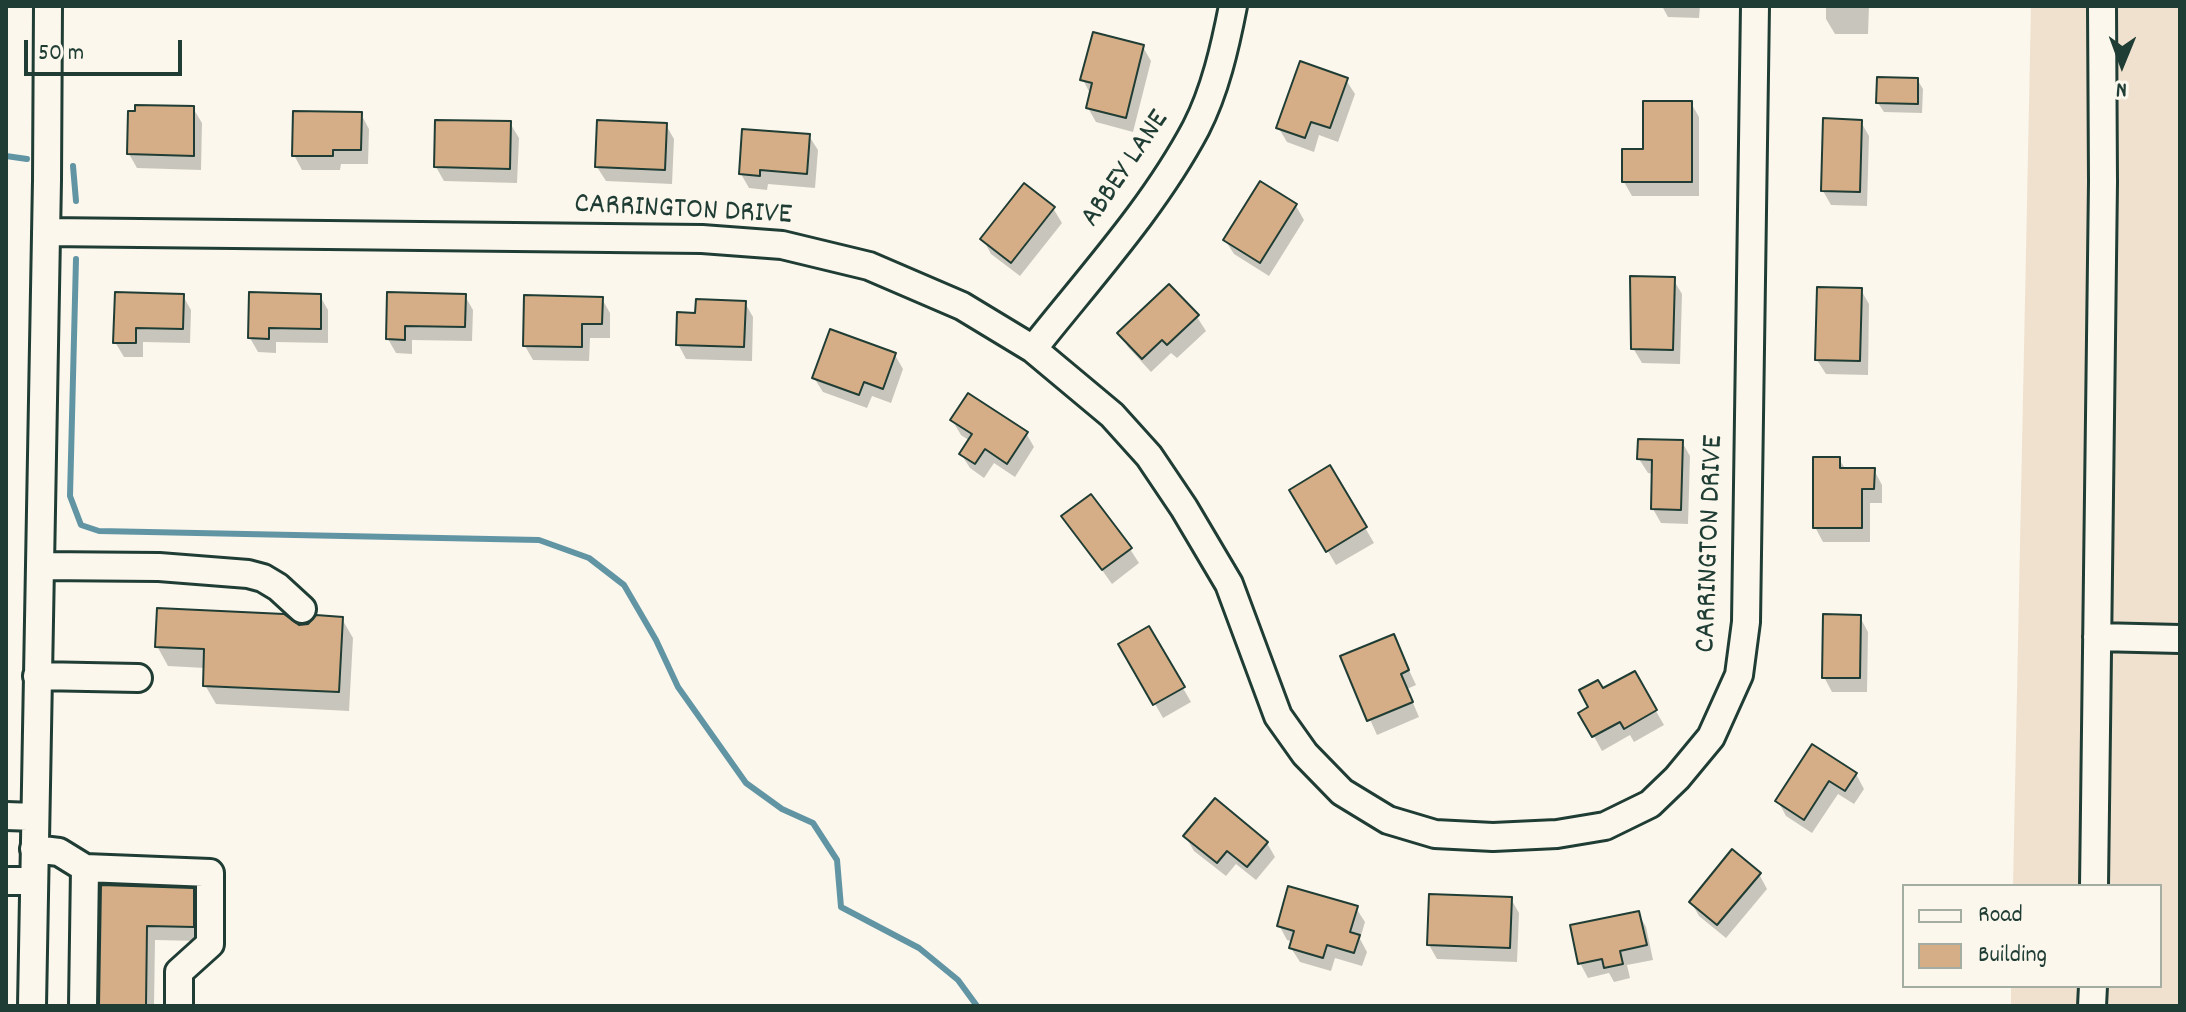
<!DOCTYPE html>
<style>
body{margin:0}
#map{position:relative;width:2186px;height:1012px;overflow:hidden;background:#fbf7ec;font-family:Dekko,sans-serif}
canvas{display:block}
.frame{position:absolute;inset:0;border:8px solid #1f3d34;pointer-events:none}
.legend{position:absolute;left:1902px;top:884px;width:260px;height:104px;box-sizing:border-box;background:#fbf7ec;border:2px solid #a3ada2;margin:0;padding:10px 14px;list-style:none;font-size:24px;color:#1f3d34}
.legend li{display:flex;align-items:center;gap:16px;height:40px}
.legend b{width:40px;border:2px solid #a3ada2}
.north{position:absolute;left:2082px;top:24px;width:80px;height:80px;-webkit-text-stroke:6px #fbf7ec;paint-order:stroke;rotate:181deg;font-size:22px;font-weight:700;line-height:32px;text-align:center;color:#1f3d34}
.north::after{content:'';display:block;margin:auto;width:28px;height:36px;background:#1f3d34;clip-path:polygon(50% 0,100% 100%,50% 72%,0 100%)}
.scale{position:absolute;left:24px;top:40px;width:158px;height:36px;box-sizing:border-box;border:4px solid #1f3d34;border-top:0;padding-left:10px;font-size:24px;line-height:28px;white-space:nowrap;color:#1f3d34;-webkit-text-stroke:6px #fbf7ec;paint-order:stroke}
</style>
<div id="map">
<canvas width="2186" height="1012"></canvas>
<div class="frame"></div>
<ul class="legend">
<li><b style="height:10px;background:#fbf7ec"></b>Road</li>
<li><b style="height:22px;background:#d5ae87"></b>Building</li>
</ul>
<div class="north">N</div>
<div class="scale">50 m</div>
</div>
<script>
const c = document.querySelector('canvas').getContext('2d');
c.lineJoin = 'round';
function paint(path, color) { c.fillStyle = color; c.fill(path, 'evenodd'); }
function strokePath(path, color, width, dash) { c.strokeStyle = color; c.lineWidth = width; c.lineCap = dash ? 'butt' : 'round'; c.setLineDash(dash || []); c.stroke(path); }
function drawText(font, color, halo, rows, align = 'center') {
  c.font = font + ' Dekko,sans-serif'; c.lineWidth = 6; c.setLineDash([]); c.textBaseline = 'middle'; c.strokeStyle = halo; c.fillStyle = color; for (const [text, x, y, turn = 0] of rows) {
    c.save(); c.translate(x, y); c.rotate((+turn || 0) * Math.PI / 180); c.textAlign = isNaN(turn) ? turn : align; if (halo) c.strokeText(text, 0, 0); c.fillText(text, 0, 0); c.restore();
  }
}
paint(new Path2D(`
 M 2031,6 L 2180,6 L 2180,1006 L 2011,1006 L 2011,986 L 2160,986 L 2160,886 L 2013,886 Z`), '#f0e1ce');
paint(new Path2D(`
 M 1316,6 L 1345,6 L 1345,8 L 1317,7 Z
 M 1662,6 L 1700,6 L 1699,18 L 1668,17 Z
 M 1826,6 L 1869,6 L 1868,34 L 1835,34 L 1826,19 Z
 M 1143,47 L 1151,61 L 1133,132 L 1096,122 L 1088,108 L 1091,95 L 1083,80 Z
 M 1917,79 L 1923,89 L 1922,113 L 1884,112 L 1878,103 Z
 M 1346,80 L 1355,94 L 1338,142 L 1319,135 L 1314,152 L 1287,142 L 1278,127 Z
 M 1691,103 L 1699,117 L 1699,196 L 1632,196 L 1624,182 L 1645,151 Z
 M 193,108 L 202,123 L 201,170 L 137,168 L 129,154 Z
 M 361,114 L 369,129 L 368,164 L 341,164 L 340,170 L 302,170 L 294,155 Z
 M 1861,122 L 1869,136 L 1867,206 L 1831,205 L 1823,191 Z
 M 510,123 L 519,138 L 517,183 L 444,181 L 436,167 Z
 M 666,125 L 674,139 L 672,184 L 606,181 L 597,167 Z
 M 809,136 L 818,150 L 815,188 L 768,184 L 767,190 L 749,188 L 741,174 Z
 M 1260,184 L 1296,206 L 1304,220 L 1269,276 L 1234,254 L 1225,240 Z
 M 1053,208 L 1062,223 L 1020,276 L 991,254 L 983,239 Z
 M 1673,279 L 1682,294 L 1680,364 L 1642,363 L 1633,348 Z
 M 1861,290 L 1869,304 L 1868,375 L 1826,374 L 1817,360 Z
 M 116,294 L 183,296 L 191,310 L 190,343 L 143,342 L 143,357 L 124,357 L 115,342 Z
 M 389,294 L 465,296 L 473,310 L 472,341 L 412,340 L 412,354 L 396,353 L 388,339 Z
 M 320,296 L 328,310 L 328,343 L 276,342 L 276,353 L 258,352 L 250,338 Z
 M 602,299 L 610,313 L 610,338 L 590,338 L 589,361 L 533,360 L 525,346 Z
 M 745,303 L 753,317 L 752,361 L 686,359 L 678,344 L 697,315 Z
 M 1197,317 L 1206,331 L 1177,358 L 1171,353 L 1151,372 L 1128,347 L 1120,333 Z
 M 895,355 L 903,369 L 891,403 L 872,396 L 867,408 L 823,392 L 814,378 Z
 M 952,420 L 1026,433 L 1034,447 L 1015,477 L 994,463 L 984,478 L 970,468 L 961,454 L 970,441 L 961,435 Z
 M 1682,442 L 1690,456 L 1688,524 L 1661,523 L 1653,509 L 1654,474 L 1648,473 L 1639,459 Z
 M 1839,459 L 1846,470 L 1874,470 L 1882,485 L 1882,503 L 1870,503 L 1870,542 L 1823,542 L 1815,527 Z
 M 1330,468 L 1374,543 L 1336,565 L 1292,490 Z
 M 1064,517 L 1130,549 L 1139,563 L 1112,584 Z
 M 1860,617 L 1868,632 L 1867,692 L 1832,692 L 1824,677 Z
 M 342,619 L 353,638 L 349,711 L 216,704 L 205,685 L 205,668 L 168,666 L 157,646 Z
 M 1149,629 L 1191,702 L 1163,718 L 1121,644 Z
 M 1393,636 L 1416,685 L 1407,689 L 1419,717 L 1377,735 L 1342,657 Z
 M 1634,673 L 1664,725 L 1634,742 L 1630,735 L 1602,751 L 1581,713 L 1591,708 L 1602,691 Z
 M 1813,747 L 1856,774 L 1864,789 L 1854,804 L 1838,794 L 1812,833 L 1786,816 L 1778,801 Z
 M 1185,836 L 1267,843 L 1275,857 L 1256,880 L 1236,864 L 1226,876 L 1194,851 Z
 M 1759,874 L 1767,889 L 1726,938 L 1699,916 L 1691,902 Z
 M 103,887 L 193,890 L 201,905 L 201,941 L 155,940 L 154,1006 L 99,1006 Z
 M 1511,899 L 1519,913 L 1517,962 L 1437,959 L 1429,945 Z
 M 1356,908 L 1365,922 L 1360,939 L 1367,952 L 1362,966 L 1335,958 L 1331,971 L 1300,962 L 1291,948 L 1293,942 L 1287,940 L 1279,925 Z
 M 1638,913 L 1646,927 L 1653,960 L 1627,965 L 1630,978 L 1614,982 L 1609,973 L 1588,978 L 1580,963 Z`), '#0003');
strokePath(new Path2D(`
 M 6,156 L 27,159
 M 73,166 L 76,201
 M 76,259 L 70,496 L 81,525 L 99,531 L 539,540 L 589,558 L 624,585 L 656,640 L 678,687 L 746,783 L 782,809 L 813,823 L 837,860 L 841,907 L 919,948 L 958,980 L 977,1006`), '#6295a4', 6);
const building = new Path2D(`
 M 1093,32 L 1144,45 L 1126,118 L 1086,108 L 1092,83 L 1080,80 Z
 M 1300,61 L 1348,78 L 1330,128 L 1311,122 L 1305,138 L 1276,128 Z
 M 1877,77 L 1918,78 L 1918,104 L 1876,103 Z
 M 1643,101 L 1692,101 L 1692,182 L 1622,182 L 1622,149 L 1643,149 Z
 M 135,105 L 194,106 L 194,156 L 127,154 L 128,111 L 135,111 Z
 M 293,111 L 362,112 L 361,150 L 333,150 L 333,156 L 292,156 Z
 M 1823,118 L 1862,120 L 1860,192 L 1821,191 Z
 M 435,120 L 511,121 L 510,169 L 434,167 Z
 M 597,120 L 667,123 L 665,170 L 595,167 Z
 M 742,129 L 810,134 L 807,174 L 760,170 L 760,176 L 739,174 Z
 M 1260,181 L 1297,204 L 1260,263 L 1223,240 Z
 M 1024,183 L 1055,207 L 1011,263 L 980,239 Z
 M 1630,276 L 1675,277 L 1673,350 L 1631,349 Z
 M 1169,284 L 1199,315 L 1167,345 L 1162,340 L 1142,359 L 1117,333 Z
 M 1817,287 L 1862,288 L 1860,361 L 1815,360 Z
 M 115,292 L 184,294 L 183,329 L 136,328 L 136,343 L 113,343 Z
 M 249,292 L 321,294 L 321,329 L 269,328 L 269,339 L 248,338 Z
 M 387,292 L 466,294 L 465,327 L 405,326 L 405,340 L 386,339 Z
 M 524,295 L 603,297 L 602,324 L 582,324 L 582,347 L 523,346 Z
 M 696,299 L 746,301 L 744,347 L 676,345 L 677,312 L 695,313 Z
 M 830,329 L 896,353 L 883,389 L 864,382 L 859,395 L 812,378 Z
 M 968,393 L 1028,432 L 1007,464 L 985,449 L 975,464 L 959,454 L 972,434 L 950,420 Z
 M 1638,439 L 1683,440 L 1681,510 L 1651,509 L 1652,460 L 1637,459 Z
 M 1813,457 L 1840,457 L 1840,468 L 1875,468 L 1874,489 L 1862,489 L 1862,528 L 1813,528 Z
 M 1330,465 L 1367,527 L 1326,552 L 1289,490 Z
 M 1091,494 L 1132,548 L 1102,570 L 1061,516 Z
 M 157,608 L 284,614 L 299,625 L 308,624 L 316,615 L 343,617 L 339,692 L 203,686 L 204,649 L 155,647 Z
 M 1823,614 L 1861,615 L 1860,678 L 1822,678 Z
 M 1149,626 L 1185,687 L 1153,705 L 1118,644 Z
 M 1394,634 L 1409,670 L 1401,674 L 1413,702 L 1367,721 L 1340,656 Z
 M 1635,671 L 1657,710 L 1624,729 L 1620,722 L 1592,737 L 1578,713 L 1588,707 L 1579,690 L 1598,680 L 1603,688 Z
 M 1812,744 L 1857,773 L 1845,791 L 1829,781 L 1804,820 L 1775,801 Z
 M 1215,798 L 1268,842 L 1247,867 L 1227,851 L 1217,863 L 1183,836 Z
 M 1732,849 L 1761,873 L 1717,925 L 1689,902 Z
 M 101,885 L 194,888 L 194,927 L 147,926 L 146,1006 L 99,1006 Z
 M 1288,886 L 1358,906 L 1350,932 L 1360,935 L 1354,953 L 1327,945 L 1323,958 L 1289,948 L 1294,931 L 1277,926 Z
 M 1429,894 L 1512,897 L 1510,948 L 1427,945 Z
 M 1639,911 L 1647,945 L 1620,951 L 1623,964 L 1604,968 L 1602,959 L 1578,964 L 1570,925 Z`);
paint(building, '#d5ae87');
strokePath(building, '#1f3d34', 2);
const minor = new Path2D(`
 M 46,232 L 702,239 L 782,245 L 869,266 L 962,306 L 1033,349 L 1112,415 L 1149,456 L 1184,508 L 1229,584 L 1278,716 L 1305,754 L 1342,792 L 1388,820 L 1435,834 L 1493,837 L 1557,834 L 1605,826 L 1650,804 L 1677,778 L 1711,737 L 1739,675 L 1746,622 L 1755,6
 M 1033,349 C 1089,278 1153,209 1196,128 C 1215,91 1225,47 1233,6
 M 40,566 L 159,567 L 248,574 L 263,578 L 278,587 L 302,609
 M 2097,637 L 2180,639
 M 37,676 L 138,678
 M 6,816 L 35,817
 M 34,849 L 59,852 L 85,868 L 210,873 L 210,944 L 179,972 L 179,1006
 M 6,881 L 34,881
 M 2094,886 L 2103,182 L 2102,6
 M 32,1006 L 47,180 L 48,6
 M 83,1006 L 85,868
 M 2092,1006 L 2093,986`);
strokePath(minor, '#1f3d34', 32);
strokePath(minor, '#fbf7ec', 26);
drawText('30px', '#1f3d34', '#fbf7ec', [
 ["ABBEY LANE",1127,170,-56],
 ["CARRINGTON DRIVE",683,212,3],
 ["CARRINGTON DRIVE",1712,544,-88]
]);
</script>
